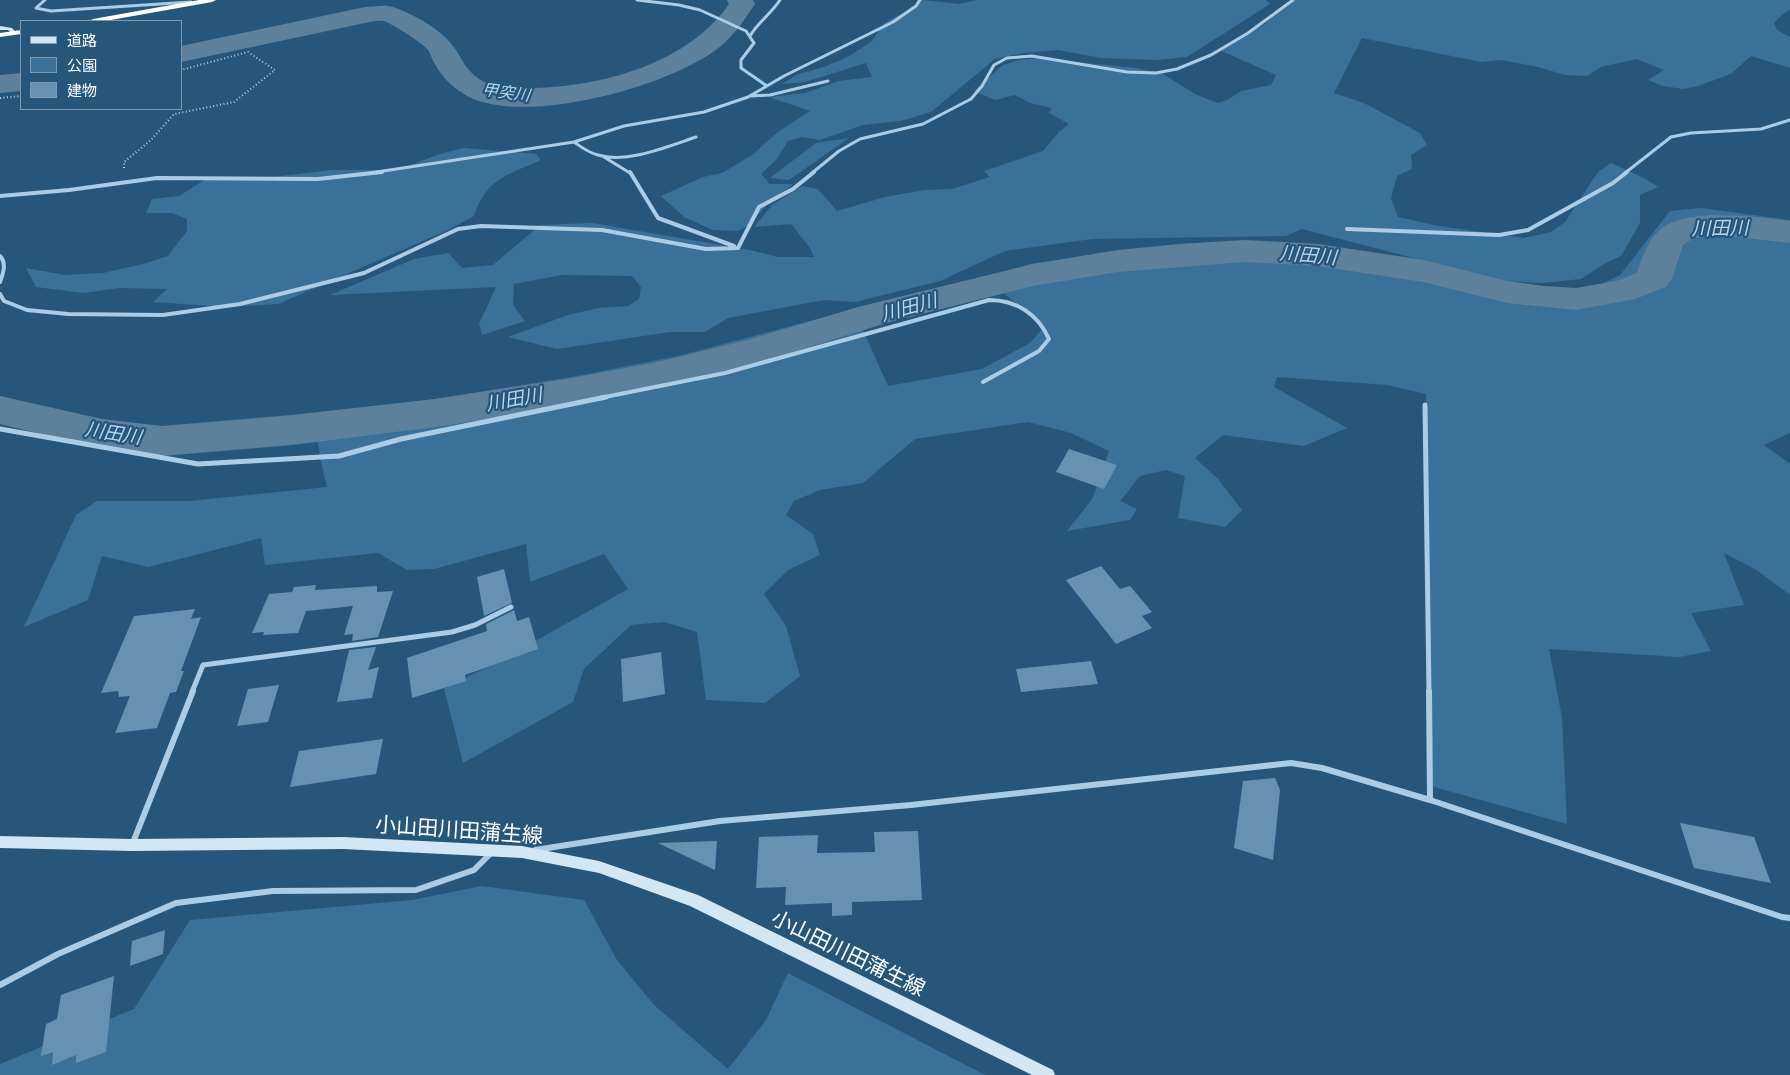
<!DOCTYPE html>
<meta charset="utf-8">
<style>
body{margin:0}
#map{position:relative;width:1790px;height:1075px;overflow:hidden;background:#26577b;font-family:"Alegreya Sans","Noto Sans JP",sans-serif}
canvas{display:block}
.legend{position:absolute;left:20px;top:20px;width:162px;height:90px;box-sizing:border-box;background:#26577b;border:1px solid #7d9ab0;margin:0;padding:6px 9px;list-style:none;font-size:15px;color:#fff}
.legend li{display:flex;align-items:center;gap:10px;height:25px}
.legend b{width:25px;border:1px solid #7d9ab0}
</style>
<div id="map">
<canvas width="1790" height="1075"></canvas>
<ul class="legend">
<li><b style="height:6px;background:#d3e6f4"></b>道路</li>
<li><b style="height:14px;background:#397198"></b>公園</li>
<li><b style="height:14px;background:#6692b1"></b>建物</li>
</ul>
</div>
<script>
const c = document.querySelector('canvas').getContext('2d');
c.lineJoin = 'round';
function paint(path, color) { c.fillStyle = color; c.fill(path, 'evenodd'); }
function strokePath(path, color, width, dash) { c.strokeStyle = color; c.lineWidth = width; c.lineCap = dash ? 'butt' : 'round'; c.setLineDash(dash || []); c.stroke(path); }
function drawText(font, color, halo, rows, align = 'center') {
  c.font = font + ' "Alegreya Sans","Noto Sans JP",sans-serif'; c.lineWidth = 4.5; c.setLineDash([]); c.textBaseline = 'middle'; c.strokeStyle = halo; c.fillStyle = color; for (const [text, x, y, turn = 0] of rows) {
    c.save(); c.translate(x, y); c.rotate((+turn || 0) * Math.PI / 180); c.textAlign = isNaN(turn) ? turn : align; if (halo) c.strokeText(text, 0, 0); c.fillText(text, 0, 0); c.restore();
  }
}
paint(new Path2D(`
 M 922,0 L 959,4 L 977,0 L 1266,0 L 1270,4 L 1187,57 L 1157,60 L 1100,58 L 1058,50 L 1023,53 L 995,59 L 931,112 L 901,121 L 863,125 L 820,140 L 802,137 L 788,141 L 776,160 L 761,174 L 770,184 L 793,184 L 767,205 L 749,225 L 738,231 L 713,230 L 684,217 L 661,196 L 703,177 L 722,173 L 752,155 L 778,132 L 810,111 L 769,97 L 805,93 L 839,81 L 872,77 L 866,63 L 805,82 L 782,84 L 798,74 L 824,67 L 848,57 L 872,41 L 884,23 L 909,10 Z
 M 1291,0 L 1790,0 L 1790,10 L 1783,14 L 1774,23 L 1777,30 L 1790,37 L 1790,68 L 1751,56 L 1731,74 L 1698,86 L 1683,89 L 1663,86 L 1648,80 L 1664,70 L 1637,59 L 1601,67 L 1587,76 L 1565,75 L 1538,67 L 1502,60 L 1481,62 L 1362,38 L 1334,93 L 1364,103 L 1420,133 L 1427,145 L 1411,155 L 1412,169 L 1397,176 L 1391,198 L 1398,217 L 1438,226 L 1524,238 L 1551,232 L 1565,222 L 1598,172 L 1611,163 L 1644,178 L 1658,187 L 1640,195 L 1640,223 L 1621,256 L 1602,265 L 1581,279 L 1543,283 L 1502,281 L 1302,229 L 1286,236 L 1092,239 L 1005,251 L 940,281 L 855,302 L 824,300 L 728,318 L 705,332 L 670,332 L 557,349 L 508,337 L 568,315 L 598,308 L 628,306 L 639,299 L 641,287 L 632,276 L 562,275 L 514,284 L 513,305 L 525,321 L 482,335 L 479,324 L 496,287 L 330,295 L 414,259 L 448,253 L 462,268 L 493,265 L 540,225 L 592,223 L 750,250 L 778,257 L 814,257 L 810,248 L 791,224 L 754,227 L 772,205 L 802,186 L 818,189 L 837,211 L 885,197 L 924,190 L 952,189 L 990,177 L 984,171 L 1043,151 L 1059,132 L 1069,124 L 1049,113 L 1052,108 L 1030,103 L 1015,95 L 995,100 L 974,91 L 1003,65 L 1019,60 L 1037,58 L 1136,68 L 1161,73 L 1197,95 L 1218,103 L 1227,100 L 1241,91 L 1271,85 L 1276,75 L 1219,50 L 1265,24 Z
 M 849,138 L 789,180 L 770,178 L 816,143 Z
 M 464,148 L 536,154 L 541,160 C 507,175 486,179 474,216 L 448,230 L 278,304 L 225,307 L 153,302 L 167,289 L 120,288 L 83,293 L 36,287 L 26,268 L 65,275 L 103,273 L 143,264 L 168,256 L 187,231 L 187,219 L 172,213 L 146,213 L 152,199 L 179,196 L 209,177 L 272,177 L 332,170 L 397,170 L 440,154 Z
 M 1701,208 L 1790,220 L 1790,433 L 1764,445 L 1790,464 L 1790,595 L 1758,571 L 1724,553 L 1744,605 L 1691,613 L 1711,651 L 1679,657 L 1549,649 L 1562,718 L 1567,824 L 1427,785 L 1426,394 L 1387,385 L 1277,377 L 1274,387 L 1347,428 L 1304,446 L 1223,435 L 1195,458 L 1218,479 L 1242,510 L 1225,527 L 1178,518 L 1185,476 L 1166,470 L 1140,476 L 1120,501 L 1137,509 L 1130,520 L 1067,531 L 1093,498 L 1109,451 L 1071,433 L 1028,422 L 915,439 L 863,483 L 820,490 L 794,501 L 786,515 L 813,534 L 820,555 L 788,570 L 764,594 L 786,626 L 800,676 L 765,703 L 706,700 L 697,632 L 664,622 L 631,625 L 584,669 L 573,702 L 463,763 L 444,688 L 496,663 L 628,589 L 604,554 L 530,582 L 526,544 L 434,569 L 407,570 L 378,553 L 265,565 L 261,538 L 148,567 L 102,556 L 88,600 L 24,627 L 76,515 L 97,501 L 190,501 L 327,487 L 320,458 L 315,418 L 572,377 L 678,356 L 829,316 L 862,328 L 888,386 L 982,369 L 1030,343 L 1043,328 L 986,277 L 1035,263 L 1081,259 L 1203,260 L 1295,247 L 1319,247 L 1528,289 L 1593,288 L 1620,275 L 1670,211 Z
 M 482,886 L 584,900 L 617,960 L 654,1005 L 728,1069 L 766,1020 L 788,973 L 985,1075 L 0,1075 L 0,1064 L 134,1009 L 190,920 L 412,900 Z`), '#397198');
paint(new Path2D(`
 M 727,0 L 753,0 L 755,4 C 743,22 731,40 713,52 C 662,88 524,126 467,96 C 453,88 442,77 435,64 C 432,60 431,54 428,50 C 422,43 393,24 384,21 C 378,20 371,22 365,23 L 181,62 L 181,46 L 365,7 C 372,7 380,5 388,6 C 405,9 438,28 449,41 C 466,61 463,72 490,85 C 502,91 521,88 535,88 C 604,86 688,63 729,4 Z
 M 21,73 L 21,91 L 0,93 L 0,75 Z
 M 1710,215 L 1747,216 L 1790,221 L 1790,243 L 1728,236 L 1693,238 L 1683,245 L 1672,279 L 1666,287 L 1635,299 L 1576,310 L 1507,303 L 1423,282 L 1318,266 L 1245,262 L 1118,272 L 1033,286 L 886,323 L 774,358 L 658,388 L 567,407 L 435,427 L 292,445 L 162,456 L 102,449 L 0,424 L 0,396 L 102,419 L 162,426 L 292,415 L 435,399 L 567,379 L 658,362 L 748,340 L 858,307 L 1033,264 L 1118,250 L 1179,244 L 1245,240 L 1318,244 L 1424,260 L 1507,281 L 1544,286 L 1576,288 L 1616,281 L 1637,273 C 1652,228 1663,219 1710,215 Z`), '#5e819b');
paint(new Path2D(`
 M 1069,449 L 1117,465 L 1104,489 L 1056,472 Z
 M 1101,566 L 1120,589 L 1130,586 L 1152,612 L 1142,616 L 1152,628 L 1116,644 L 1066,580 Z
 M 504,569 L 512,603 L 484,616 L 477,577 Z
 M 316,585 L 315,590 L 377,586 L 377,592 L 393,591 L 378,637 L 352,641 L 353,634 L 344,635 L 353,606 L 306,611 L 298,633 L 263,635 L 264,632 L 252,633 L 269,594 L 292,592 L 294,587 Z
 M 195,609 L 191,619 L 201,617 L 181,671 L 184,671 L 176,692 L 170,693 L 157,728 L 115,733 L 130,696 L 119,697 L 118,691 L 101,693 L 134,616 Z
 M 514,610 L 517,621 L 529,617 L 538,649 L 465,675 L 466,681 L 412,698 L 407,658 L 487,631 L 486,624 Z
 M 376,647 L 368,670 L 379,667 L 372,698 L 337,702 L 349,650 Z
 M 661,652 L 665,694 L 623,702 L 621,659 Z
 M 1091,661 L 1098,684 L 1021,692 L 1016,669 Z
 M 279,685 L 268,722 L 237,726 L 248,689 Z
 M 383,739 L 376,774 L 290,787 L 299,751 Z
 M 1275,778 L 1280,790 L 1273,860 L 1234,848 L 1243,781 Z
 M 1680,823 L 1754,837 L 1771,883 L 1694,868 Z
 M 918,831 L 922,900 L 852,902 L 852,915 L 832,916 L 832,903 L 785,905 L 786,887 L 756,888 L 759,837 L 818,835 L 817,853 L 875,852 L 874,832 Z
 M 717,841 L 715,870 L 658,843 Z
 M 165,930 L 163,954 L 130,966 L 132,941 Z
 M 114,976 L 106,1052 L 76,1063 L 76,1055 L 52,1065 L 53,1052 L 41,1056 L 46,1024 L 57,1019 L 61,995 Z`), '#6692b1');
strokePath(new Path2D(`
 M 0,98 L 21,96
 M 124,168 L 124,162 L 151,140 L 174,114 L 234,102 L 275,70 L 248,52 L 181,70`), '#aacce4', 2, [1, 2.5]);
strokePath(new Path2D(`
 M 45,0 L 36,8 L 51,11 L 191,2
 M 637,0 L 679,5 L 700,10 L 746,31 L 754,43 L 741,60 L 741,68 L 767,86
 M 750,36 C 758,22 771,14 780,0
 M 751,96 L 770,95 L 828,81
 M 574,142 C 581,147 589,153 598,155 C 626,164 669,146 696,137
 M 604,157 L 630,173
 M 370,173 L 574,142 L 624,126 L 704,112 L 748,97 L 784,76 L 893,22 L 916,6 L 920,0
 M 812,173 L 839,151 L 860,139 L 923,124 L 971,99 L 982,86 L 994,65 L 1007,58 L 1032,56 L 1127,72 L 1156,73 L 1177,69 L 1211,55 L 1248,33 L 1293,0
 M 1625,173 L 1671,137 L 1691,133 L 1761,129 L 1790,120`), '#aacce4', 3);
strokePath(new Path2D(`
 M 630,172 L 658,218 L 734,246
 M 0,196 L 69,190 L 157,178 L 318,179 L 382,172
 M 1347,229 L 1499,235 L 1528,230 L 1613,183 L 1627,172
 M 0,256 C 7,263 3,274 0,282
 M 0,294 L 4,301 L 27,310 L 68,314 L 163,315 L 240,304 L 364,273 L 458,229 L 481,226 L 602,230 L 706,249 L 738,248 L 759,207 L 793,189 L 814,172
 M 600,398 L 725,373 L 989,300 C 1016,300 1038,314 1049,339 L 1039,351 L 983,382`), '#aacce4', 4);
strokePath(new Path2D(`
 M 1425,405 L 1429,692
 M 0,429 L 198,464 L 339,456 L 401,439 L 606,397
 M 192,692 L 203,665 L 452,632 L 475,625 L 511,607`), '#aacce4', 5);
strokePath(new Path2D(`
 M 1429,691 L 1430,800
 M 132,845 L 193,691
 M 535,850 L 720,821 L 911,805 L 1291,763 L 1322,768 L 1430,800 L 1782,917 L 1790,918
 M 0,985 L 58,954 L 176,903 L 273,891 L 416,890 L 474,870 L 492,852`), '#aacce4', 6);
paint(new Path2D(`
 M 0,26 L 12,28 L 17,33 L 14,35 L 8,30 L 0,30 Z
 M 0,836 L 132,839 L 343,837 L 522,846 L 599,861 L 698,895 L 1053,1070 L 1055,1075 L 1032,1075 L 690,906 L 599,873 L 522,858 L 343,849 L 132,851 L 0,848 Z`), '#d3e6f4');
paint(new Path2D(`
 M 199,0 L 216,0 L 212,2 L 105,21 L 89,21 L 93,19 Z
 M 21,30 L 21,34 L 0,37 L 0,33 Z`), '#fff');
drawText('italic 16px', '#b5d6ec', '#26577b', [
 ["甲突川",506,93,8]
]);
drawText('italic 19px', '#b5d6ec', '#26577b', [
 ["川田川",1720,229,-1],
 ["川田川",1308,256,5],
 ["川田川",909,308,-15],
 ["川田川",514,400,-10],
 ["川田川",113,434,9]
]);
drawText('21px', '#fff', '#26577b', [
 ["小山田川田蒲生線",459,831,4],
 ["小山田川田蒲生線",848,954,26]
]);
</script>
